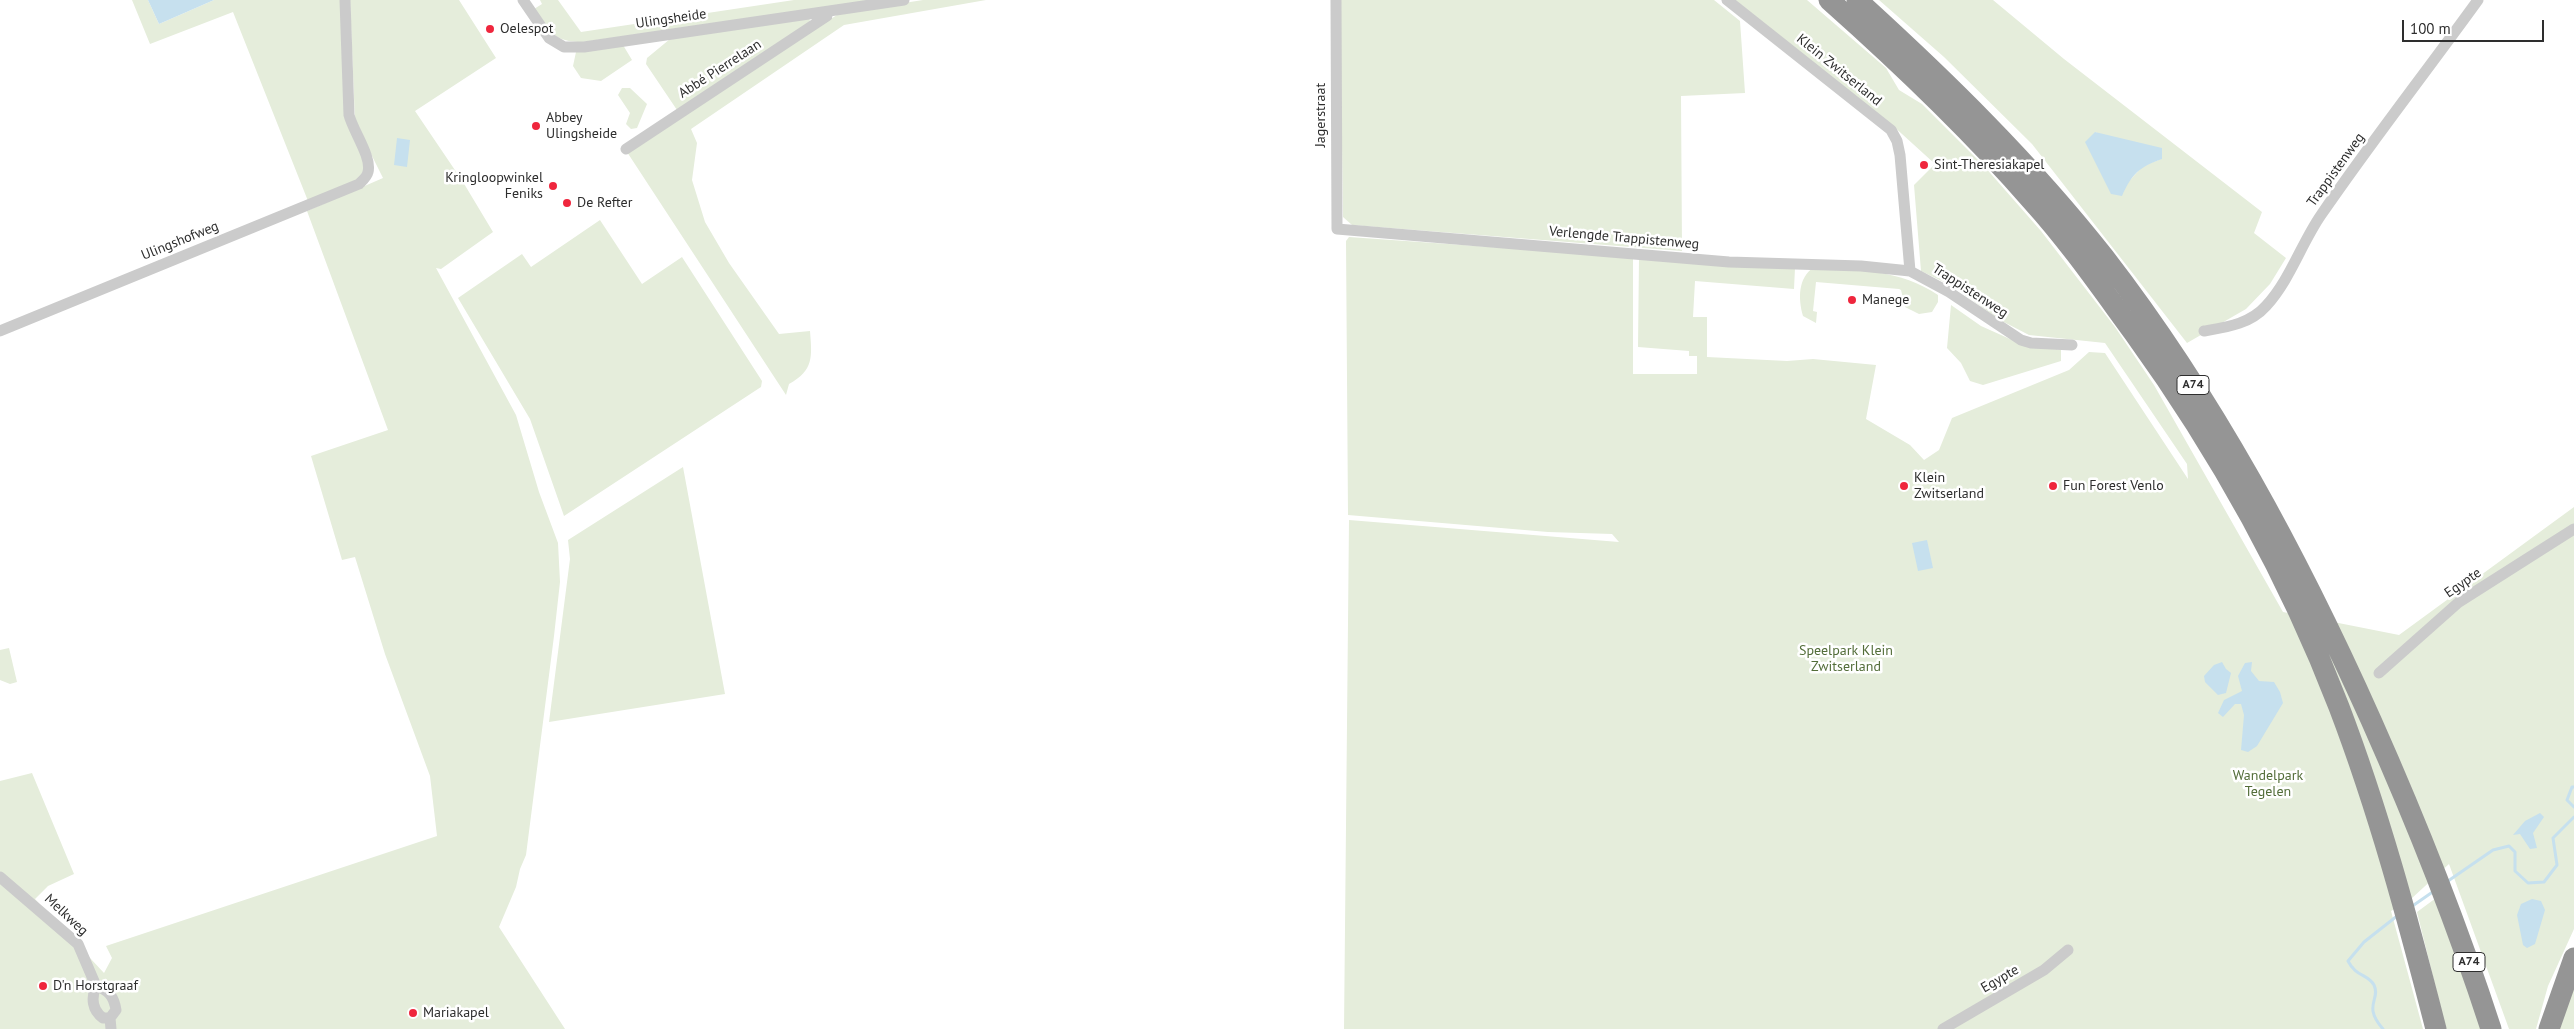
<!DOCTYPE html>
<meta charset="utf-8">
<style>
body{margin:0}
#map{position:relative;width:2574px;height:1029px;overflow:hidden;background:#fff;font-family:"PT Sans",sans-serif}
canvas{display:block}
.scale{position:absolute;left:2402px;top:20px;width:142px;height:22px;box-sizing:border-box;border:2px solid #2e2e2e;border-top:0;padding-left:6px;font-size:15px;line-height:18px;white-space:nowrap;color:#2e2e2e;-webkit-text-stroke:4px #fff;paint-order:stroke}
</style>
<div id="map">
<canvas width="2574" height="1029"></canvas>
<div class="scale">100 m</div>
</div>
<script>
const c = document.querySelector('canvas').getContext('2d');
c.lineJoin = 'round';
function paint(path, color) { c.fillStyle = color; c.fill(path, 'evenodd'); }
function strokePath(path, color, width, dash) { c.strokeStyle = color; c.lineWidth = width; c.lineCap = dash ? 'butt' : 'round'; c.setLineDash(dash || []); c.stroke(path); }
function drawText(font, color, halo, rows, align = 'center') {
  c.font = font + ' "PT Sans",sans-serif'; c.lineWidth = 5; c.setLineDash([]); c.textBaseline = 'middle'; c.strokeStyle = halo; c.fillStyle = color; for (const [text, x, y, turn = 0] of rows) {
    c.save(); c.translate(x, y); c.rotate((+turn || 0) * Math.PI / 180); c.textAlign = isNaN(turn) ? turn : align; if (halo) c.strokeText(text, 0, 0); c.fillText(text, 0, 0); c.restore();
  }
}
paint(new Path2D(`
 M 132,0 L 148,0 L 159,24 L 214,0 L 340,0 L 346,112 L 365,165 C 362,187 326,193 308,201 L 233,12 L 150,44 Z
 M 350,0 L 459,0 L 496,58 L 415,111 L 463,182 L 493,232 L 441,269 L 436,268 L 516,415 L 539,492 L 558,543 L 560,582 L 554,636 L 526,855 L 520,869 L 516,887 L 499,927 L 565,1029 L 0,1029 L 0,781 L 32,773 L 74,874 L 48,886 L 35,899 L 104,973 L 112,958 L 106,946 L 437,836 L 430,776 L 385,654 L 355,557 L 342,560 L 311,456 L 388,430 L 307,211 L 383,178 L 355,122 Z
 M 540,0 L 558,0 L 581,32 L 794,0 L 872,0 L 583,42 C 554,42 549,32 534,9 L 542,4 Z
 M 923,0 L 986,0 L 844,25 L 691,129 L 697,143 L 692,180 L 705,222 L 729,263 L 779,334 L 810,331 C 812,357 814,370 789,384 L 786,395 L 627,152 L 840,13 Z
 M 1340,0 L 1714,0 L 1740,21 L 1745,93 L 1681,96 L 1682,251 L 1352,225 L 1343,217 Z
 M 1735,0 L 1807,0 L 1886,68 L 1899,90 L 1922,104 L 1984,166 L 2041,231 L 2115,327 L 2154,385 L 2283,612 L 2399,635 L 2574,507 L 2574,929 L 2548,986 L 2536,1029 L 2509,1029 L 2449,864 L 2411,899 L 2391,911 L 2423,1029 L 1344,1029 L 1349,520 L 1619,542 L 1612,534 L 1548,532 L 1348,515 L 1346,241 L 1349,237 L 1633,257 L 1633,374 L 1697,374 L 1697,356 L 1689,356 L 1689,351 L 1638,347 L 1639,257 L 1795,268 L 1794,289 L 1695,281 L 1693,317 L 1707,317 L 1707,357 L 1787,361 L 1813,359 L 1876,365 L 1866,419 L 1910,445 L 1924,460 L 1939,450 L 1952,418 L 2069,370 L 2089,352 L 2105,353 L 2188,479 L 2187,464 L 2105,343 L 2029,335 L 2000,320 L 1952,286 L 1921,271 L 1914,185 L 1935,164 L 1891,124 Z
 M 1879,0 L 1993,0 L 2064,59 L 2262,212 L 2254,233 L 2286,258 L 2270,284 L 2246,309 L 2187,343 L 2032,144 L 1944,57 ZM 2095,132 L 2161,159 L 2143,166 L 2129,181 Z
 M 809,18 L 811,24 L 677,110 L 646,64 L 647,58 L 670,39 Z
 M 623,45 L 632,60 L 601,81 L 581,78 L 573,66 L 576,52 Z
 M 622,88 L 630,88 L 647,104 L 637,128 L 631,129 L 626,124 L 630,113 L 618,95 Z
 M 600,220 L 642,284 L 682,257 L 762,381 L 761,387 L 564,516 L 530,419 L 458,298 L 522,254 L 531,267 Z
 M 1814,267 C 1857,269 1901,270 1938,295 L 1938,302 L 1932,312 L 1919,314 L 1905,307 L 1901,290 L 1899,289 L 1816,282 L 1813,311 L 1817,312 L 1816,323 L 1803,316 C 1798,298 1798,278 1814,267 Z
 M 1951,305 L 1981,326 L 2010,339 L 2061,350 L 2061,361 L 1983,385 L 1970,381 L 1961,363 L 1947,348 Z
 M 683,467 L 725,694 L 549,722 L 570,559 L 568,540 Z
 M 9,648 L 17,682 L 10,684 L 0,680 L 0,650 Z
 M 2436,898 L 2485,1029 L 2446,1029 L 2417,912 Z
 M 2574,972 L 2574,1029 L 2557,1029 Z`), '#e5eddb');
paint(new Path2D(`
 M 148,0 L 214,0 L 159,24 Z
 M 2095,132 L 2162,148 L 2162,159 C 2139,167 2132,174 2122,196 L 2111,194 L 2085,142 Z
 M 397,138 L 410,140 L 407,167 L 394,165 Z
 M 1927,540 L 1933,568 L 1918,571 L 1912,543 Z
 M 2222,662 L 2226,669 L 2231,673 L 2226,693 L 2218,695 L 2205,682 L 2204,676 L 2214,665 Z
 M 2252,662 L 2251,671 L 2259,681 L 2274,682 L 2280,692 L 2283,703 L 2257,746 L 2248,752 L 2241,750 L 2244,715 L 2241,704 L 2235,704 L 2223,717 L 2218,713 L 2224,700 L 2242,691 L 2238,676 L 2245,663 Z
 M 2540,813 L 2544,817 L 2533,833 L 2537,848 L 2530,849 L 2520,834 L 2513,835 L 2525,821 Z
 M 2532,899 L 2541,901 L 2545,910 L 2535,944 L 2527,948 L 2523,945 L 2517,915 L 2521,904 Z`), '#c6e0ee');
strokePath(new Path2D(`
 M 2574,787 L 2572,787 L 2567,800 L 2574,807
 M 2448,881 L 2493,850 L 2509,846 L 2515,852 L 2515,871 L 2528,883 L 2544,882 L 2557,865 L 2553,838 L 2574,817
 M 2411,907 L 2434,891
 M 2383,1029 C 2362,1005 2381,1000 2374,985 C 2368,974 2356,977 2348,961 L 2364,942 L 2397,916`), '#c6e0ee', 3);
strokePath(new Path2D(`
 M 523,0 L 549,38 L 564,47 L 584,47 L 904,0
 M 1336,0 L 1337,229 L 1729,262 L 1861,266 L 1910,271 L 1949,292 L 2021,340 L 2031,343 L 2072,345
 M 1727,0 L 1891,130 L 1897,141 L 1900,155 L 1910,271
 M 626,149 L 827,16 L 827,12
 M 0,331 L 359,184 C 362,181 367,177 368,172 C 372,157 353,131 349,115 L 345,0
 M 2204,331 C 2227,327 2250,324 2266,306 C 2290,280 2301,244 2321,215 C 2371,142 2426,72 2478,0
 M 2379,673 L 2459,602 L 2574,529
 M 0,877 L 78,944 L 96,986 C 109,990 114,997 116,1010 L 110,1018 L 111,1029
 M 96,986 C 91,998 92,1010 103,1018 L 110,1018
 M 1943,1029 L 2044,970 L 2068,950`), '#cbcbcb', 11);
strokePath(new Path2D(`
 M 1829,0 C 1901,64 1970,130 2033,202 C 2070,243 2101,288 2134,333 C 2217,448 2288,574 2339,707 C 2379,812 2408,920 2436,1029
 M 1857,0 C 1945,80 2030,163 2104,257 C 2213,398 2298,557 2371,720 C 2416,821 2457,924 2491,1029
 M 2549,1029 L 2574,958`), '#959595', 21);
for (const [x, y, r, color] of [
 [490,29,5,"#ef263d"],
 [536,126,5,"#ef263d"],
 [1924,165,5,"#ef263d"],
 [553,186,5,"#ef263d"],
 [567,203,5,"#ef263d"],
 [1852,300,5,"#ef263d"],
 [1904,486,5,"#ef263d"],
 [2053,486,5,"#ef263d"],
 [43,986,5,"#ef263d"],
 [413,1013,5,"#ef263d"]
]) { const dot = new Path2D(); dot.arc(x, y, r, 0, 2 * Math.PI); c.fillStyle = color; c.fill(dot); strokePath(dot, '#fff', 2); }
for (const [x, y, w] of [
 [2193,385,32],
 [2469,962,32]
]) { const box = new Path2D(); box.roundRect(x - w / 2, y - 9.5, w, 19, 4); c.fillStyle = '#fff'; c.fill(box); strokePath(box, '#2e2e2e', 1); }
drawText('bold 12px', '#2e2e2e', null, [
 ["A74",2193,385],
 ["A74",2469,962]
]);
drawText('14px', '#2e2e2e', '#fff', [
 ["Ulingsheide",671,19,-8],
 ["Abbé Pierrelaan",720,69,-33],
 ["Klein Zwitserland",1839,70,39],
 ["Jagerstraat",1321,115,-90],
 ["Trappistenweg",2336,170,-54],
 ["Verlengde Trappistenweg",1624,238,5],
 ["Ulingshofweg",180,241,-22],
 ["Trappistenweg",1970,291,33],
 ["Egypte",2463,583,-35],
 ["Melkweg",66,915,43],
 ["Egypte",2000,979,-30]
]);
drawText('14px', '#2e2e2e', '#fff', [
 ["Oelespot",500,29],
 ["Abbey",546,118],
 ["Ulingsheide",546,134],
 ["Sint-Theresiakapel",1934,165],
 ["Kringloopwinkel",543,178,"right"],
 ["Feniks",543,194,"right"],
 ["De Refter",577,203],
 ["Manege",1862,300],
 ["Klein",1914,478],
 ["Zwitserland",1914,494],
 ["Fun Forest Venlo",2063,486],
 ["D'n Horstgraaf",53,986],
 ["Mariakapel",423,1013]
], 'left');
drawText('14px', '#536d39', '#fff', [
 ["Speelpark Klein",1846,651],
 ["Zwitserland",1846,667],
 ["Wandelpark",2268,776],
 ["Tegelen",2268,792]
]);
</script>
